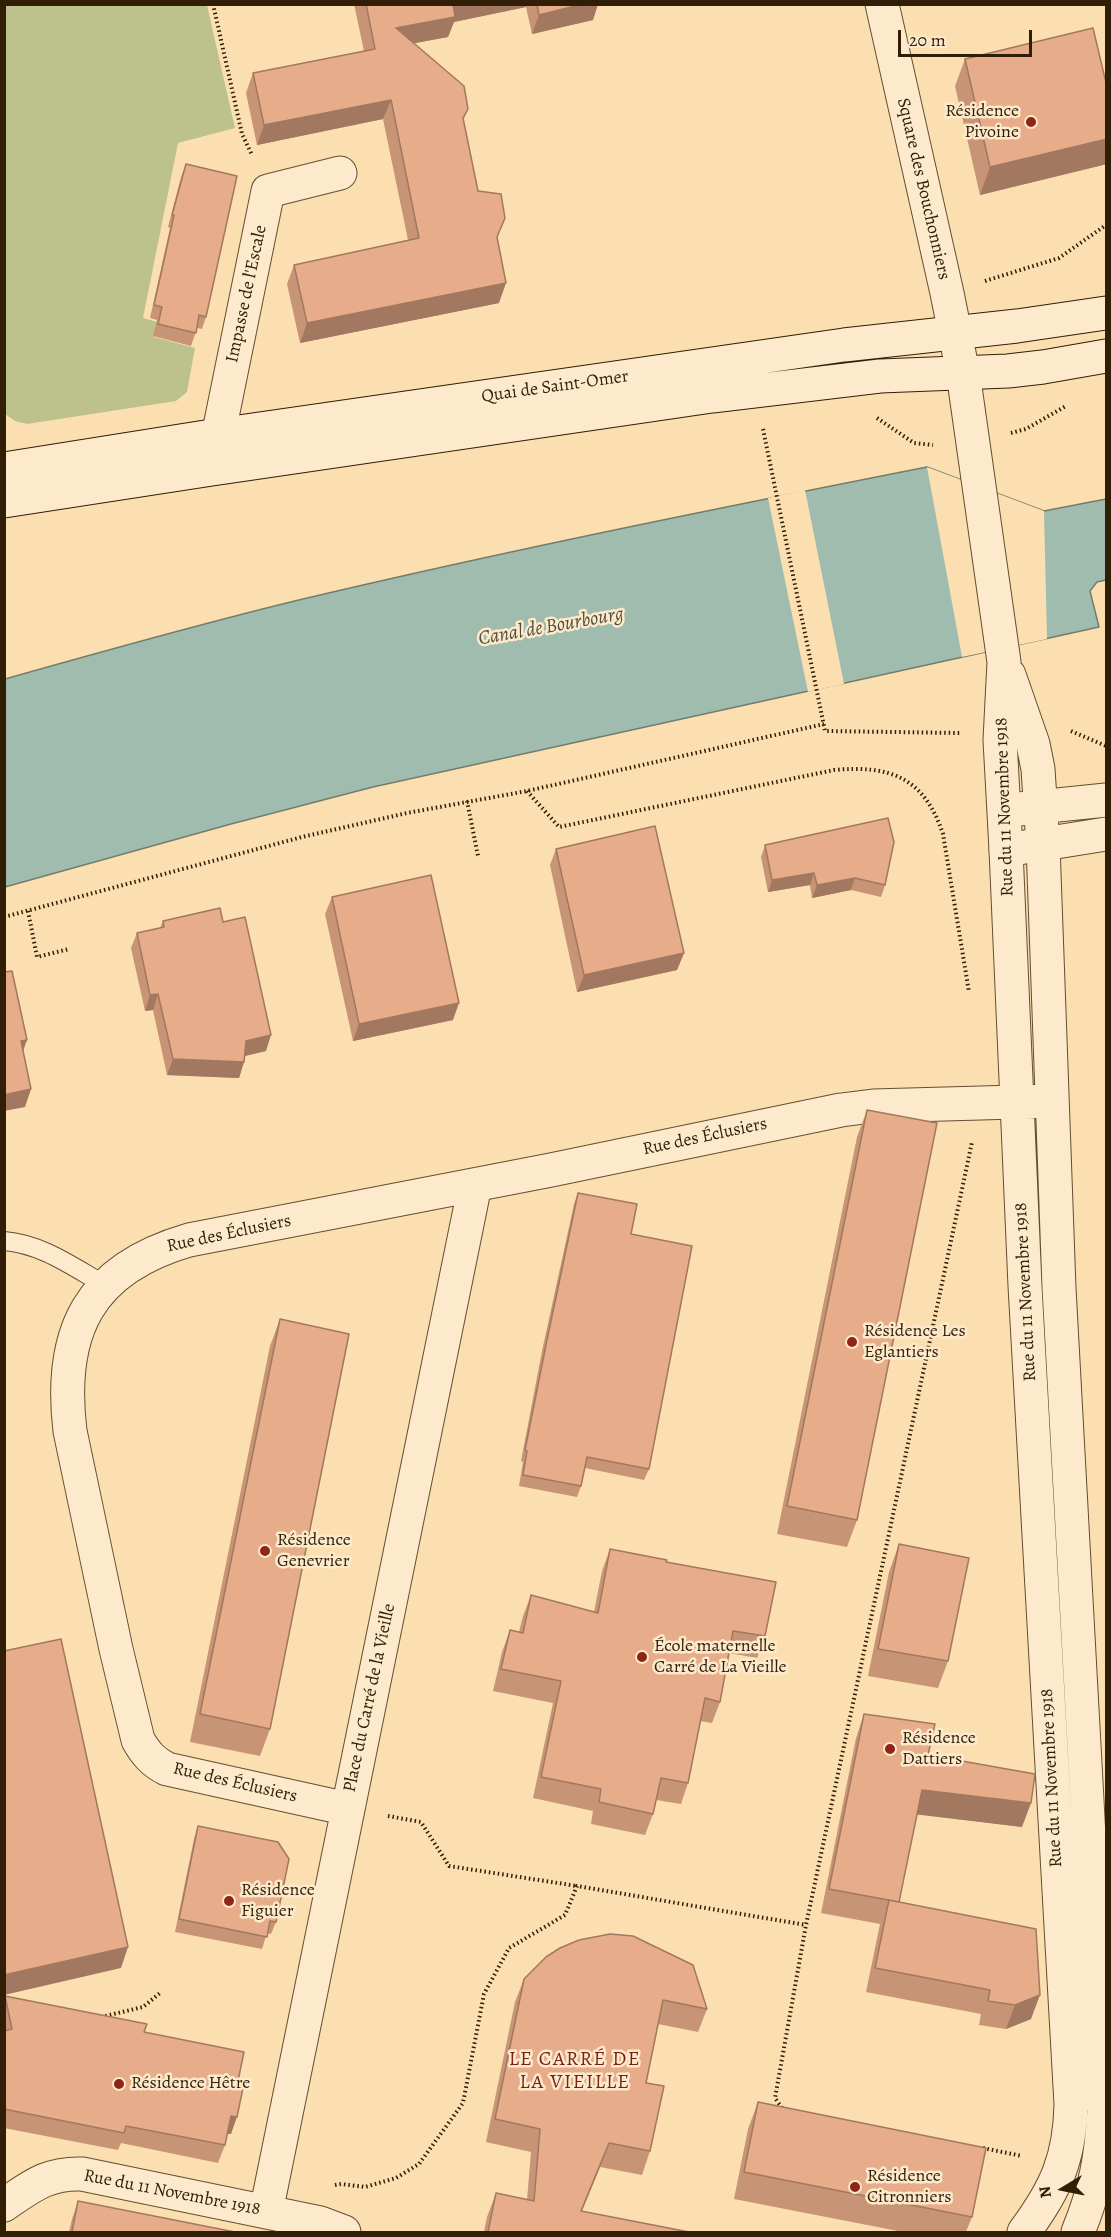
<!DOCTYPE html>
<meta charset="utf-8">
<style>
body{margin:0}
#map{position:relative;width:1111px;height:2237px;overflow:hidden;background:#fcdfb0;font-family:Alegreya,serif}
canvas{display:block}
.frame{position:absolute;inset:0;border:6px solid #301e07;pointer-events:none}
.north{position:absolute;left:1033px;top:2159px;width:60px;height:60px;-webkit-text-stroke:4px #fdeacc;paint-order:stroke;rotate:260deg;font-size:16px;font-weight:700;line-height:24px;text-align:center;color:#301e07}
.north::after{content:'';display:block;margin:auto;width:21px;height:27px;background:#301e07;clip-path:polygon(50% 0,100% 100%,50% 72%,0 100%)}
.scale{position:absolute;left:898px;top:30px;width:134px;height:27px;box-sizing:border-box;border:3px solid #301e07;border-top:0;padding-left:8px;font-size:18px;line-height:21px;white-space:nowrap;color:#301e07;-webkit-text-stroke:4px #fdeacc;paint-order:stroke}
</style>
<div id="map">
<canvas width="1111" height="2237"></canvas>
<div class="frame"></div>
<div class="north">N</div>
<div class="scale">20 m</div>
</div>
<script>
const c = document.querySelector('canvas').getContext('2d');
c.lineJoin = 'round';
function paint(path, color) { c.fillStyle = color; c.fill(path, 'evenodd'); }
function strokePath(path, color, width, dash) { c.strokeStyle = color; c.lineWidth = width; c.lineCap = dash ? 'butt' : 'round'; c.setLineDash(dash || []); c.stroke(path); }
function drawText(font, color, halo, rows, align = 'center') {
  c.font = font + ' Alegreya,serif'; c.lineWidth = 5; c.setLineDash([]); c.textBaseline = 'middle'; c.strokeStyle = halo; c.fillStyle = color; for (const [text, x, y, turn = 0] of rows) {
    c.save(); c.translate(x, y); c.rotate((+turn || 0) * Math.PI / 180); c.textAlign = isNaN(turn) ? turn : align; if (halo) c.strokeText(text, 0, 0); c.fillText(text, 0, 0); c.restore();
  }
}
paint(new Path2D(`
 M 5,5 L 207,5 L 235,128 L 178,143 L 143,318 L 157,322 L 154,337 L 195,348 L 187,392 L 176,401 L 27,424 L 15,421 L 5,414 Z`), '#bdc28d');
const water = new Path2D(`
 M 927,467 L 1044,511 L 1106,499 L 1106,580 L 1097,582 L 1090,591 L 1099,627 L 373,787 L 231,824 L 5,887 L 5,679 C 104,651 203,623 303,599 C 510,550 719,508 927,467 Z`);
paint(water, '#9fbcae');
strokePath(water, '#737d6b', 1.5);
paint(new Path2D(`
 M 927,467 L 1044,511 L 1047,639 L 962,657 Z
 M 805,490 L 844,684 L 808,692 L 768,498 Z`), '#fcdfb0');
const service = new Path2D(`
 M 4,1241 C 42,1244 73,1267 105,1285`);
const minor = new Path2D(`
 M 882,4 L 947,293 L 963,373
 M 213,461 L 268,191 L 340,173
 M 1043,845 L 1059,1288 L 1104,2111 C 1101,2158 1096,2188 1078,2232
 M 1006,850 L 1025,1286 L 1071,2104 C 1070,2158 1056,2189 1024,2232
 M 348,1809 L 167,1769 C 153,1762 146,1754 138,1740 L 116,1649 L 70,1431 C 58,1331 89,1269 189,1240 L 551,1170 L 841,1110 L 873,1106 L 1052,1101
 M 4,2205 C 32,2186 47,2173 82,2174 L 320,2223 L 344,2232
 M 266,2212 L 475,1185`);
const tertiary = new Path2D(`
 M 963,373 L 1004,662 L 1000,740 L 1006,850 L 1106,834
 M 1009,675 L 1033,744 L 1038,769 L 1043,845
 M 1019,809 L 1106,800`);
const secondary = new Path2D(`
 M 4,469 L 218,435 L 844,345 L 1017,326 L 1106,313
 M 4,501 L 212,469 L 712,396 L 880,376 L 1008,371 L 1043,367 L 1106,356`);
strokePath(service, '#634e31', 20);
strokePath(minor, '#634e31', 35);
strokePath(tertiary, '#634e31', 35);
strokePath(secondary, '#301e07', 35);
strokePath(new Path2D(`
 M 213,4 L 242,134 L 252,155
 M 985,281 L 1059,258 L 1106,225
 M 877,418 L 914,443 L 933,445
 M 763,429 L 825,731 L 960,733
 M 1011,433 L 1026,429 L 1066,406
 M 1071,731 L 1106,746
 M 527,791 L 559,827 L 834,770 C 890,765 924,777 943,834 L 969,992
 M 467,801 L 478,856
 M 28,911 L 37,957 L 69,949
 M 4,917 L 302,837 L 407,813 L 527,791 L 824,724
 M 388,1816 L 421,1822 L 449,1866 L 577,1886
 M 101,2017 L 143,2007 L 160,1993
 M 782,2108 L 775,2098 L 806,1925 L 972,1142
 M 983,2148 L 1022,2156
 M 335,2185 L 341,2184 L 365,2187 L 396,2178 L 419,2164 L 463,2103 L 484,1994 L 509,1948 L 565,1915 L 577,1886 L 806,1925`), '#301e07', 4, [1.5, 3]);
strokePath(service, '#fdeacc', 18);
strokePath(minor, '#fdeacc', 33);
strokePath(tertiary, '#fdeacc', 33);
strokePath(secondary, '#fdeacc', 33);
paint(new Path2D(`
 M 354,4 L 598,4 L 593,20 L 532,34 L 526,7 L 454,22 L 448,37 L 414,43 L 468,109 L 463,121 L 478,191 L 497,240 L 499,303 L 300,343 L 287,284 L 294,265 L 408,240 L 383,119 L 257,145 L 246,93 L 253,73 L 364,51 Z
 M 965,59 L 1107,87 L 1107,164 L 980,195 L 955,86 Z
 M 186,164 L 206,317 L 202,329 L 197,328 L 191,346 L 153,336 L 157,320 L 150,318 L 170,228 L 168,227 L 181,177 Z
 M 765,845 L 885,885 L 881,897 L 851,890 L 812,898 L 810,885 L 768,892 L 761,857 Z
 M 556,849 L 684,953 L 677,970 L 577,992 L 550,865 Z
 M 332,897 L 453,1020 L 353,1041 L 325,914 Z
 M 163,921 L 223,922 L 266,1051 L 245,1056 L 244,1062 L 239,1078 L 167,1075 L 153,1010 L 145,1011 L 131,948 L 137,933 L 160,928 Z
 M 867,1110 L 857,1520 L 847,1547 L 777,1534 L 857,1137 Z
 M 578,1193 L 649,1469 L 644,1480 L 585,1468 L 581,1486 L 577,1497 L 519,1486 L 523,1462 L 521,1461 L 542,1351 L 574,1204 Z
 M 280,1319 L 270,1729 L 260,1756 L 190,1742 L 270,1346 Z
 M 899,1544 L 948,1661 L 938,1688 L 868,1676 L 889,1572 Z
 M 610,1549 L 666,1562 L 765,1636 L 757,1658 L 729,1653 L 720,1702 L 712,1723 L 700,1721 L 688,1783 L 681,1804 L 656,1800 L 653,1814 L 645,1835 L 591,1824 L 593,1811 L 533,1798 L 553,1703 L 493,1691 L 502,1652 L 510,1630 L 519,1632 L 523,1616 L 531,1595 L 594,1612 L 602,1571 Z
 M 864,1714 L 928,1755 L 1022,1827 L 917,1814 L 899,1902 L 1031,2019 L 1006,2029 L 979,2025 L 981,2014 L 866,1992 L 880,1924 L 821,1913 L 856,1738 Z
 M 198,1826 L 276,1922 L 271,1934 L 267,1933 L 262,1949 L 175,1932 L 194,1839 Z
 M 546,1957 L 707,2009 L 698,2032 L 658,2024 L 646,2083 L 650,2151 L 642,2175 L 600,2167 L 582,2211 L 689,2232 L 484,2232 L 487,2217 L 496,2193 L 527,2200 L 531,2152 L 486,2142 L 515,2002 L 524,1979 Z
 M 5,1996 L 144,2032 L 238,2081 L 231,2134 L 227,2134 L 225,2145 L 218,2163 L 121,2143 L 118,2150 L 4,2128 Z
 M 758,2102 L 972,2217 L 966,2232 L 903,2232 L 734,2199 L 748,2129 Z
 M 78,2201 L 235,2232 L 69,2232 L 72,2219 Z`), '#c79476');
paint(new Path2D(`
 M 453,4 L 527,4 L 526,7 L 454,22 L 448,37 L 389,48 L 396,28 Z
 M 583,4 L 598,4 L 593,20 L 532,34 L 539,15 Z
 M 391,100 L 383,119 L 257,145 L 264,125 Z
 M 1107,139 L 1107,164 L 980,195 L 990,167 Z
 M 506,283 L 499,303 L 300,343 L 307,323 Z
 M 814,873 L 810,885 L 768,892 L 772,880 Z
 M 855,878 L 851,890 L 812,898 L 817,885 Z
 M 684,953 L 677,970 L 577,992 L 584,975 Z
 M 158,994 L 153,1010 L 145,1011 L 150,995 Z
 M 459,1003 L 453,1020 L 353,1041 L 359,1024 Z
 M 271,1035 L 266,1051 L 240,1057 L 246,1041 Z
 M 27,1040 L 21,1057 L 21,1041 Z
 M 173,1059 L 244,1062 L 239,1078 L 167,1075 Z
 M 31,1089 L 25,1107 L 4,1111 L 4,1095 Z
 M 922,1790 L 1031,1803 L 1022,1827 L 913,1814 Z
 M 128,1947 L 121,1968 L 4,1995 L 4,1975 Z
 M 1040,1995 L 1031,2019 L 1006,2029 L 1015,2005 Z
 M 231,2116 L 237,2117 L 231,2134 L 225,2134 Z
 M 609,2143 L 600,2167 L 573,2232 L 581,2211 Z`), '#a27860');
const building = new Path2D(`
 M 366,4 L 453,4 L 455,17 L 396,28 L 464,86 L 468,109 L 463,118 L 478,191 L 501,194 L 505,218 L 497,237 L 506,283 L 307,323 L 294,265 L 419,238 L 391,100 L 264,125 L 253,73 L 375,49 Z
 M 537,4 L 583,4 L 539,15 Z
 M 1093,28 L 1107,87 L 1107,139 L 990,167 L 965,59 Z
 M 186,164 L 237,176 L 206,317 L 199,315 L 196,333 L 158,324 L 162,307 L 154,305 L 174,215 L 172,215 Z
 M 888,818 L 894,842 L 885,885 L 855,878 L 817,885 L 814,873 L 772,880 L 765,845 Z
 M 655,826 L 684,953 L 584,975 L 556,849 Z
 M 431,875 L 459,1003 L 359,1024 L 332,897 Z
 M 220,908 L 223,922 L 245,917 L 271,1035 L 246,1041 L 244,1062 L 173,1059 L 158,994 L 150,995 L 137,933 L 164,927 L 163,921 Z
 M 12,971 L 27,1040 L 21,1041 L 31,1089 L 4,1095 L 4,972 Z
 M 867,1110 L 937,1123 L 857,1520 L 787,1506 Z
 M 578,1193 L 637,1204 L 631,1234 L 692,1246 L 649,1469 L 587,1457 L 581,1486 L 523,1475 L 527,1451 L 525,1450 L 547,1340 Z
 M 280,1319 L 349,1334 L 270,1729 L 200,1714 Z
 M 899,1544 L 969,1558 L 948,1661 L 878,1649 Z
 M 610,1549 L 667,1560 L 666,1562 L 776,1582 L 765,1636 L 733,1631 L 720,1702 L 705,1698 L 688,1783 L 661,1778 L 653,1814 L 599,1802 L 601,1789 L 541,1777 L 561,1681 L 501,1669 L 510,1630 L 523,1633 L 531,1595 L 598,1613 Z
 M 61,1639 L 128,1947 L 4,1975 L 4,1651 Z
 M 864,1714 L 935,1724 L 928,1755 L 1035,1774 L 1031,1803 L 922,1790 L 899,1902 L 829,1889 Z
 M 198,1826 L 278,1842 L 289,1859 L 276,1922 L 270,1921 L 267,1937 L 179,1919 Z
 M 889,1900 L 1036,1929 L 1040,1995 L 1015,2005 L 988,2001 L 990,1990 L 875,1968 Z
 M 610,1934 L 633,1936 L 693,1965 L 707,2009 L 663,2000 L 646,2083 L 664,2086 L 650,2151 L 609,2143 L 581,2211 L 689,2232 L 488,2232 L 496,2193 L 534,2201 L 540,2129 L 495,2119 L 524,1979 L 546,1957 L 560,1948 L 579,1940 Z
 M 5,1996 L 147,2024 L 144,2032 L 244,2052 L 238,2081 L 244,2083 L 237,2117 L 231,2116 L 225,2145 L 126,2126 L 124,2133 L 4,2109 L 4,2031 L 12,2029 Z
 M 758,2102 L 986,2148 L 972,2217 L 744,2172 Z
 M 78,2201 L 235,2232 L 72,2232 Z`);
paint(building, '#e7ac89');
strokePath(building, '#a27860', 1.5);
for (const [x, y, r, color] of [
 [1031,122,6,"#8f2418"],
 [852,1342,6,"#8f2418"],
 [265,1551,6,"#8f2418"],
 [642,1657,6,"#8f2418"],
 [890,1749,6,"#8f2418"],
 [229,1901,6,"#8f2418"],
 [119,2084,6,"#8f2418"],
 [855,2187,6,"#8f2418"]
]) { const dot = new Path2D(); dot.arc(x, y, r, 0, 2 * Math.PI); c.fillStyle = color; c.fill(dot); strokePath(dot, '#fdeacc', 2); }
drawText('18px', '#301e07', '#fdeacc', [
 ["Résidence",1019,112,"right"],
 ["Pivoine",1019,133,"right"],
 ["Résidence Les",864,1332],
 ["Eglantiers",864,1353],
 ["Résidence",277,1541],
 ["Genevrier",277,1562],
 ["École maternelle",654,1647],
 ["Carré de La Vieille",654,1668],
 ["Résidence",902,1739],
 ["Dattiers",902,1760],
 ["Résidence",241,1891],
 ["Figuier",241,1912],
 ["Résidence Hêtre",131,2084],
 ["Résidence",867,2177],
 ["Citronniers",867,2198]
], 'left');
drawText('18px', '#301e07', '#fdeacc', [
 ["Square des Bouchonniers",923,189,77],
 ["Impasse de l'Escale",247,294,-78],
 ["Quai de Saint-Omer",555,387,-8],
 ["Rue du 11 Novembre 1918",1005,807,-92],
 ["Rue des Éclusiers",705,1137,-12],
 ["Rue des Éclusiers",229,1234,-12],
 ["Rue du 11 Novembre 1918",1026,1292,-93],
 ["Place du Carré de la Vieille",370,1698,-78],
 ["Rue du 11 Novembre 1918",1052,1778,-93],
 ["Rue des Éclusiers",235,1783,13],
 ["Rue du 11 Novembre 1918",172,2193,11]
]);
drawText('italic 20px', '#514d39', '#fdeacc', [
 ["Canal de Bourbourg",551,627,-10]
]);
c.letterSpacing = '1.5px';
drawText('20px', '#7a1f14', '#fdeacc', [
 ["LE CARRÉ DE",575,2060],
 ["LA VIEILLE",575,2083]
]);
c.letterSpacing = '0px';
</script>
